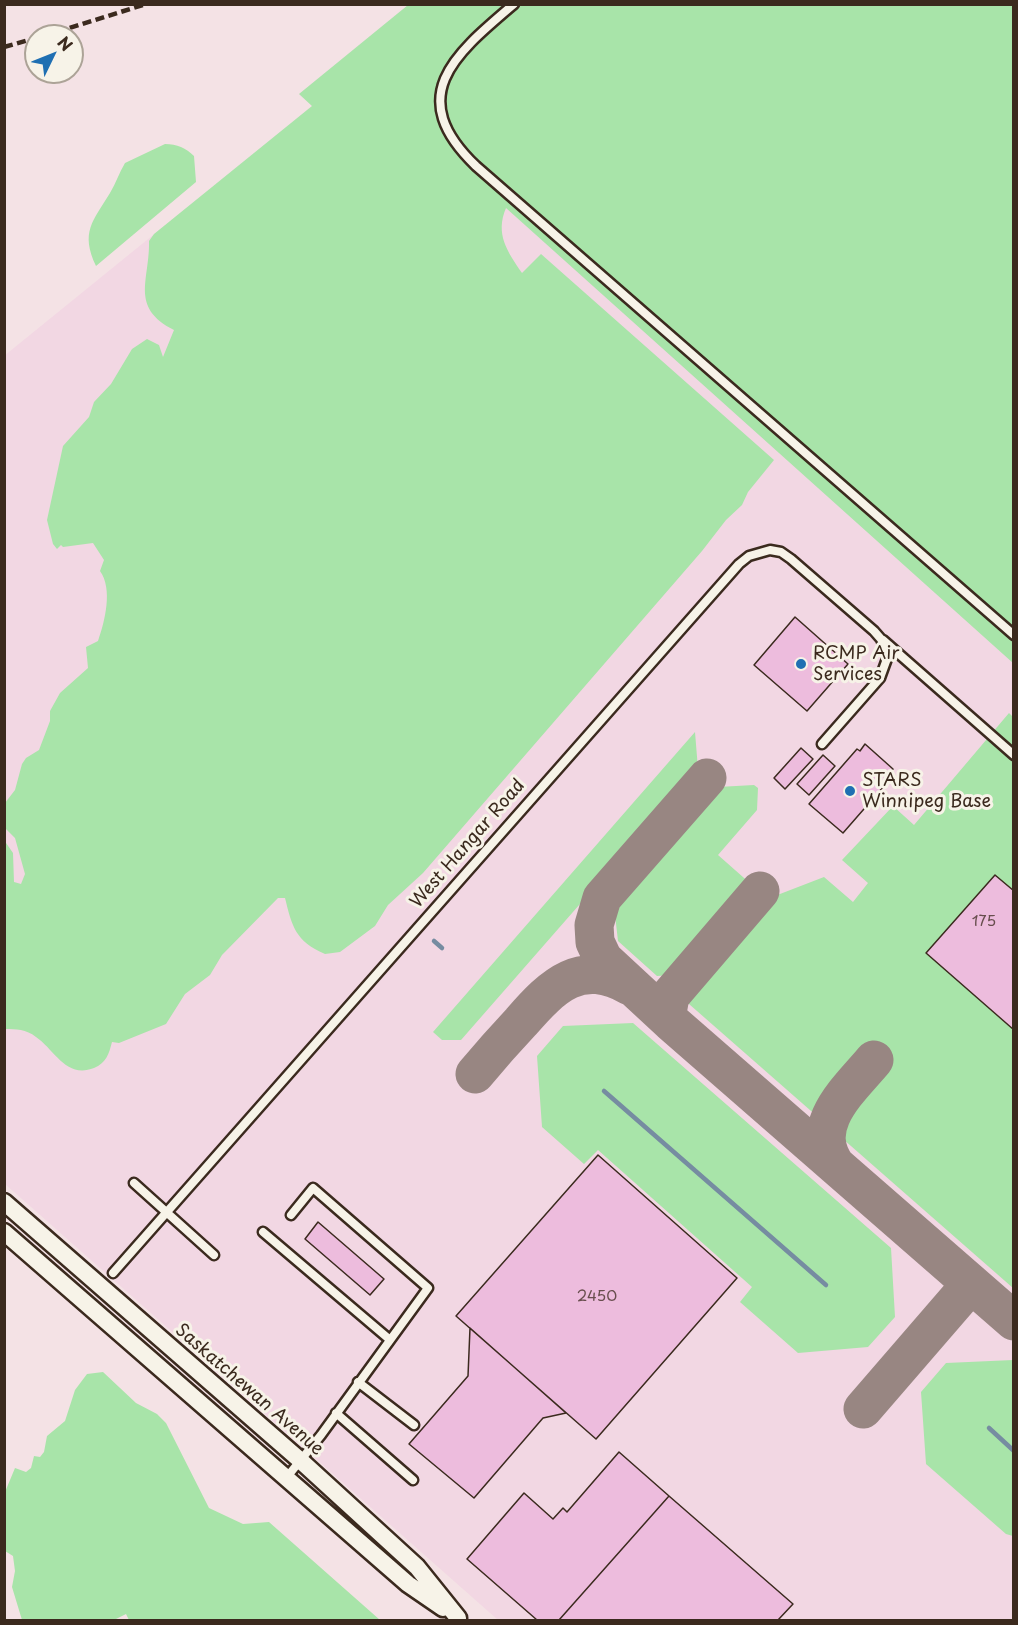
<!DOCTYPE html>
<style>
body{margin:0}
#map{position:relative;width:1018px;height:1625px;overflow:hidden;background:#f4e2e5;font-family:"Playpen Sans",sans-serif}
canvas{display:block}
.frame{position:absolute;inset:0;border:6px solid #3b2a1e;pointer-events:none}
.north{position:absolute;left:24px;top:24px;width:60px;height:60px;box-sizing:border-box;background:#f7f3e8;border:2px solid #aca397;border-radius:50%;rotate:47deg;font-size:16px;font-weight:700;line-height:24px;text-align:center;color:#3b2a1e}
.north::after{content:'';display:block;margin:auto;width:21px;height:27px;background:#1f6fb2;clip-path:polygon(50% 0,100% 100%,50% 72%,0 100%)}
</style>
<div id="map">
<canvas width="1018" height="1625"></canvas>
<div class="frame"></div>
<div class="north">N</div>
</div>
<script>
const c = document.querySelector('canvas').getContext('2d');
c.lineJoin = 'round';
function paint(path, color) { c.fillStyle = color; c.fill(path, 'evenodd'); }
function strokePath(path, color, width, dash) { c.strokeStyle = color; c.lineWidth = width; c.lineCap = dash ? 'butt' : 'round'; c.setLineDash(dash || []); c.stroke(path); }
function drawText(font, color, halo, rows, align = 'center') {
  c.font = font + ' "Playpen Sans",sans-serif'; c.lineWidth = 6; c.setLineDash([]); c.textBaseline = 'middle'; c.strokeStyle = halo; c.fillStyle = color; for (const [text, x, y, turn = 0] of rows) {
    c.save(); c.translate(x, y); c.rotate((+turn || 0) * Math.PI / 180); c.textAlign = isNaN(turn) ? turn : align; if (halo) c.strokeText(text, 0, 0); c.fillText(text, 0, 0); c.restore();
  }
}
paint(new Path2D(`
 M 408,5 L 1013,5 L 1013,1620 L 498,1620 L 5,1184 L 4,356 L 312,106 L 299,94 Z`), '#f2d7e3');
paint(new Path2D(`
 M 408,5 L 1013,5 L 1013,663 L 506,208 C 495,234 507,251 522,273 L 541,254 L 774,460 L 748,492 L 742,505 L 726,520 L 702,551 L 423,873 L 388,905 L 375,926 L 340,952 L 325,954 C 295,941 292,926 285,898 L 278,898 L 222,955 L 210,975 L 185,994 L 166,1024 L 119,1043 L 112,1042 C 109,1054 106,1063 94,1068 C 66,1079 55,1050 36,1037 C 26,1029 16,1029 5,1029 L 4,840 L 13,853 L 14,882 L 21,884 L 25,874 L 15,838 L 5,828 L 5,803 L 15,790 L 22,764 L 26,758 L 39,750 L 50,721 L 50,711 L 60,693 L 88,668 L 86,647 L 98,641 C 105,621 113,589 100,571 L 104,560 L 93,543 L 63,547 L 61,545 L 57,549 L 53,544 L 47,520 L 63,446 L 89,417 L 94,402 L 111,384 L 132,349 L 147,339 L 159,345 L 163,357 L 174,330 C 129,307 150,280 149,241 L 154,234 L 312,106 L 299,94 Z
 M 165,144 C 177,144 186,148 194,156 L 196,182 L 96,266 C 80,232 93,221 110,193 C 116,183 119,173 125,163 Z
 M 1009,713 L 1013,717 L 1013,1288 L 689,1004 L 689,988 L 767,899 L 824,877 L 853,902 L 868,883 L 842,860 L 893,806 L 914,825 Z
 M 695,732 L 698,769 L 461,1040 L 442,1040 L 433,1032 Z
 M 754,785 L 758,788 L 757,810 L 718,855 L 752,885 L 673,975 L 657,976 L 618,941 L 614,906 L 718,787 Z
 M 633,1023 L 891,1248 L 895,1317 L 868,1347 L 798,1353 L 740,1302 L 752,1287 L 598,1150 L 584,1164 L 542,1127 L 537,1056 L 563,1026 Z
 M 1013,1360 L 1014,1360 L 1013,1536 L 1006,1534 L 926,1464 L 921,1392 L 946,1363 Z
 M 103,1372 L 136,1403 L 157,1414 L 166,1423 L 209,1508 L 243,1524 L 269,1522 L 380,1620 L 129,1620 L 126,1614 L 114,1620 L 22,1620 L 12,1587 L 15,1571 L 13,1556 L 5,1551 L 5,1492 L 15,1468 L 26,1472 L 31,1468 L 34,1456 L 40,1457 L 44,1452 L 47,1436 L 65,1421 L 75,1390 L 87,1374 Z`), '#a8e4a9');
strokePath(new Path2D(`
 M 434,941 L 442,948
 M 604,1091 L 826,1285
 M 989,1428 L 1014,1451`), '#768ca1', 4.5);
strokePath(new Path2D(`
 M 707,778 L 602,898 L 594,925 L 595,942 L 603,959 L 671,1022 L 667,1013 L 670,996 L 760,891
 M 671,1022 L 1014,1321
 M 475,1074 C 490,1056 505,1039 521,1022 C 553,985 581,958 630,986
 M 836,1166 C 807,1125 849,1090 874,1060
 M 863,1409 L 971,1284`), '#988682', 39);
const building = new Path2D(`
 M 795,617 L 848,664 L 807,711 L 754,665 Z
 M 865,744 L 893,769 L 888,776 L 891,778 L 843,833 L 809,804 L 857,749 L 860,751 Z
 M 801,748 L 813,759 L 785,789 L 774,778 Z
 M 823,755 L 835,766 L 809,795 L 797,784 Z
 M 995,875 L 1014,891 L 1014,1030 L 926,953 Z
 M 598,1155 L 737,1278 L 596,1439 L 456,1316 Z
 M 318,1222 L 384,1279 L 370,1295 L 305,1239 Z
 M 470,1328 L 566,1413 L 543,1418 L 474,1498 L 409,1444 L 468,1376 Z
 M 619,1452 L 669,1496 L 559,1620 L 537,1620 L 467,1559 L 524,1493 L 553,1519 L 563,1508 L 567,1512 Z
 M 669,1496 L 793,1604 L 778,1620 L 559,1620 Z`);
paint(building, '#edbcdd');
strokePath(building, '#3b2a1e', 1.5);
const lane = new Path2D(`
 M 514,4 C 455,54 403,96 476,166 L 1014,635
 M 883,640 L 1014,755
 M 134,1183 L 214,1255
 M 263,1232 L 389,1339
 M 113,1273 L 739,564 L 749,556 L 770,550 L 781,552 L 791,559 L 874,631 L 881,639 L 888,656 L 880,678 L 822,744
 M 358,1382 L 414,1425
 M 336,1413 L 413,1480
 M 287,1477 L 321,1435 L 428,1288 L 313,1188 L 291,1215`);
const street = new Path2D(`
 M 4,1202 L 301,1461 L 417,1567 L 458,1618
 M 4,1232 L 408,1584 L 443,1608`);
strokePath(lane, '#3b2a1e', 13);
strokePath(street, '#3b2a1e', 21);
strokePath(lane, '#f7f3e8', 8);
strokePath(street, '#f7f3e8', 16);
strokePath(new Path2D(`
 M 44,36 L 146,4
 M 4,47 L 36,38`), '#3b2a1e', 4.5, [9, 4.5]);
for (const [x, y, r, color] of [
 [801,664,6,"#1f6fb2"],
 [850,791,6,"#1f6fb2"]
]) { const dot = new Path2D(); dot.arc(x, y, r, 0, 2 * Math.PI); c.fillStyle = color; c.fill(dot); strokePath(dot, '#f7f3e8', 2); }
drawText('15px', '#684e4e', null, [
 ["175",984,922],
 ["2450",597,1297]
]);
drawText('18px', '#3b2a1e', '#f7f3e8', [
 ["RCMP Air",813,654],
 ["Services",813,675],
 ["STARS",862,781],
 ["Winnipeg Base",862,802]
], 'left');
drawText('18px', '#3b2a1e', '#f7f3e8', [
 ["West Hangar Road",468,844,-49],
 ["Saskatchewan Avenue",249,1390,41]
]);
</script>
